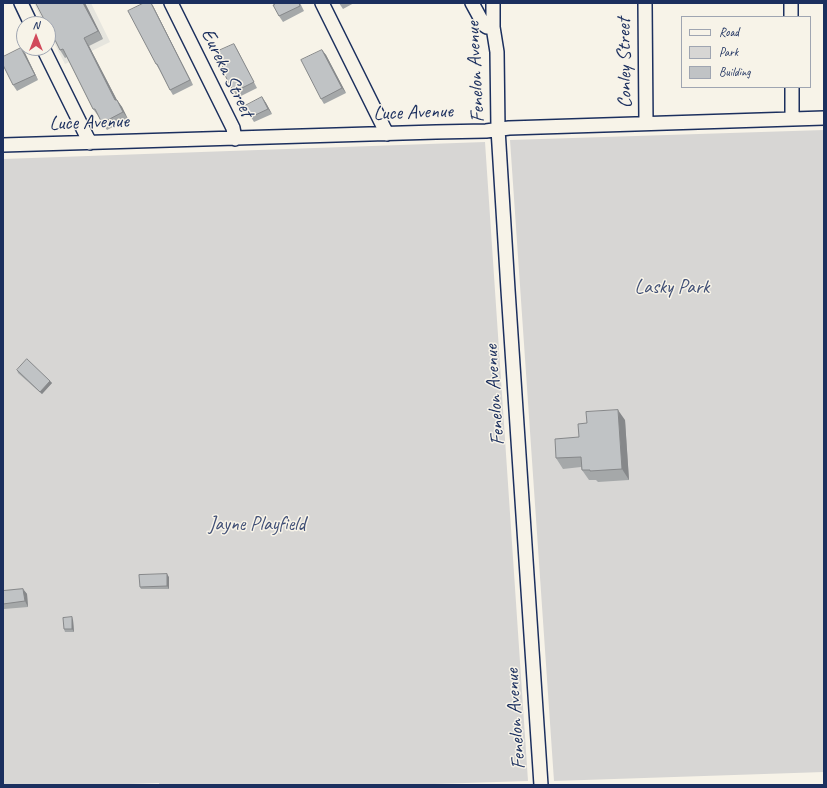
<!DOCTYPE html>
<style>
body{margin:0}
#map{position:relative;width:827px;height:788px;overflow:hidden;background:#f7f3e8;font-family:Caveat,sans-serif}
canvas{display:block}
.frame{position:absolute;inset:0;border:4px solid #1b2f5e;pointer-events:none}
.legend{position:absolute;left:681px;top:16px;width:130px;height:72px;box-sizing:border-box;background:#f7f3e8;border:1px solid #9fa5b1;margin:0;padding:5px 7px;list-style:none;font-size:12px;color:#1b2f5e}
.legend li{display:flex;align-items:center;gap:8px;height:20px}
.legend b{width:20px;border:1px solid #9fa5b1}
.north{position:absolute;left:16px;top:16px;width:40px;height:40px;box-sizing:border-box;background:#f7f3e8;border:1px solid #9fa5b1;border-radius:50%;rotate:0deg;font-size:11px;font-weight:700;line-height:16px;text-align:center;color:#1b2f5e}
.north::after{content:'';display:block;margin:auto;width:14px;height:18px;background:#d1495b;clip-path:polygon(50% 0,100% 100%,50% 72%,0 100%)}
</style>
<div id="map">
<canvas width="827" height="788"></canvas>
<div class="frame"></div>
<ul class="legend">
<li><b style="height:5px;background:#f7f3e8"></b>Road</li>
<li><b style="height:11px;background:#d7d6d4"></b>Park</li>
<li><b style="height:11px;background:#c0c3c5"></b>Building</li>
</ul>
<div class="north">N</div>
</div>
<script>
const c = document.querySelector('canvas').getContext('2d');
c.lineJoin = 'round';
function paint(path, color) { c.fillStyle = color; c.fill(path, 'evenodd'); }
function strokePath(path, color, width, dash) { c.strokeStyle = color; c.lineWidth = width; c.lineCap = dash ? 'butt' : 'round'; c.setLineDash(dash || []); c.stroke(path); }
function drawText(font, color, halo, rows, align = 'center') {
  c.font = font + ' Caveat,sans-serif'; c.lineWidth = 3; c.setLineDash([]); c.textBaseline = 'middle'; c.strokeStyle = halo; c.fillStyle = color; for (const [text, x, y, turn = 0] of rows) {
    c.save(); c.translate(x, y); c.rotate((+turn || 0) * Math.PI / 180); c.textAlign = isNaN(turn) ? turn : align; if (halo) c.strokeText(text, 0, 0); c.fillText(text, 0, 0); c.restore();
  }
}
paint(new Path2D(`
 M 34,3 L 91,3 L 110,42 L 65,64 L 48,31 L 48,24 L 44,24 Z`), '#e6e5de');
paint(new Path2D(`
 M 824,130 L 824,772 L 554,781 L 510,140 Z
 M 485,142 L 528,781 L 403,785 L 159,785 L 159,783 L 100,785 L 3,785 L 3,159 Z`), '#d7d6d4');
const street = new Path2D(`
 M 21,3 L 31,24
 M 171,3 L 233,128 L 235,139
 M 322,3 L 387,134
 M 472,3 L 484,25 L 487,27 L 493,27
 M 493,3 L 493,27 L 497,52 L 498,129 L 508,290 L 541,785
 M 645,3 L 646,123
 M 791,3 L 791,17
 M 43,48 L 90,143
 M 792,87 L 792,118
 M 3,145 L 436,132 L 486,131 L 509,128 L 824,118`);
strokePath(street, '#1b2f5e', 16);
strokePath(street, '#f7f3e8', 13);
paint(new Path2D(`
 M 85,3 L 103,39 L 89,46 L 117,100 L 122,107 L 128,119 L 107,130 L 102,123 L 99,117 L 93,109 L 67,57 L 65,58 L 60,50 Z
 M 144,3 L 151,3 L 153,6 L 193,85 L 173,95 L 170,90 L 159,69 L 156,64 Z
 M 274,3 L 300,3 L 304,11 L 283,22 L 279,16 Z
 M 339,3 L 354,3 L 343,9 Z
 M 234,44 L 237,49 L 257,88 L 237,98 L 234,92 L 223,66 Z
 M 322,50 L 326,55 L 346,93 L 324,104 L 321,99 Z
 M 25,53 L 38,80 L 17,91 L 13,85 Z
 M 262,97 L 266,103 L 272,114 L 254,122 L 251,117 Z
 M 17,370 L 50,381 L 52,383 L 42,394 L 18,373 Z
 M 625,420 L 629,480 L 598,482 L 596,480 L 589,480 L 582,470 L 581,467 L 563,469 L 556,458 L 579,437 L 587,423 Z
 M 169,577 L 169,589 L 141,589 L 140,587 Z
 M 23,589 L 27,594 L 28,607 L 4,609 L 3,607 L 3,591 Z
 M 73,620 L 74,632 L 65,632 L 64,629 Z`), '#a5a8a9');
paint(new Path2D(`
 M 83,3 L 85,3 L 103,39 L 98,31 Z
 M 151,3 L 153,6 L 193,85 L 190,80 Z
 M 84,38 L 89,46 L 121,108 L 115,100 Z
 M 21,48 L 25,53 L 38,80 L 35,75 Z
 M 322,50 L 326,55 L 346,93 L 342,88 Z
 M 262,97 L 266,103 L 272,114 L 268,109 Z
 M 117,100 L 122,107 L 128,119 L 123,112 Z
 M 50,381 L 52,383 L 42,394 L 40,392 Z
 M 618,410 L 625,420 L 629,480 L 622,469 Z
 M 167,574 L 169,577 L 169,589 L 167,586 Z
 M 23,589 L 27,594 L 28,607 L 25,601 Z
 M 72,617 L 73,620 L 74,632 L 72,629 Z`), '#86888a');
const building = new Path2D(`
 M 36,3 L 83,3 L 98,31 L 84,38 L 115,100 L 117,100 L 123,112 L 102,123 L 95,109 L 93,109 L 63,49 L 60,50 L 48,26 L 48,24 L 47,24 Z
 M 144,3 L 151,3 L 190,80 L 170,90 L 157,64 L 156,64 L 128,11 Z
 M 274,3 L 299,3 L 300,6 L 279,16 L 273,5 L 274,5 Z
 M 234,44 L 254,82 L 234,92 L 221,68 L 223,66 L 216,52 Z
 M 21,48 L 35,75 L 13,85 L 3,65 L 3,57 Z
 M 322,50 L 342,88 L 321,99 L 301,60 Z
 M 262,97 L 268,109 L 251,117 L 245,106 Z
 M 27,359 L 50,381 L 40,392 L 17,370 Z
 M 618,410 L 622,469 L 590,471 L 590,470 L 582,470 L 581,457 L 556,458 L 555,439 L 579,437 L 578,424 L 587,423 L 586,412 Z
 M 167,574 L 167,586 L 140,587 L 139,575 Z
 M 23,589 L 25,601 L 3,604 L 3,591 Z
 M 72,617 L 72,629 L 64,629 L 63,618 Z`);
paint(building, '#c0c3c5');
strokePath(building, '#86888a', 1);
drawText('20px', '#1b2f5e', '#f7f3e8', [
 ["Conley Street",625,63,-91],
 ["Fenelon Avenue",476,72,-93],
 ["Eureka Street",227,73,64],
 ["Luce Avenue",413,113,-2],
 ["Luce Avenue",89,123,-2],
 ["Fenelon Avenue",495,395,-94],
 ["Fenelon Avenue",516,719,-94]
]);
drawText('20px', '#415076', '#f7f3e8', [
 ["Lasky Park",672,288],
 ["Jayne Playfield",257,525]
]);
</script>
